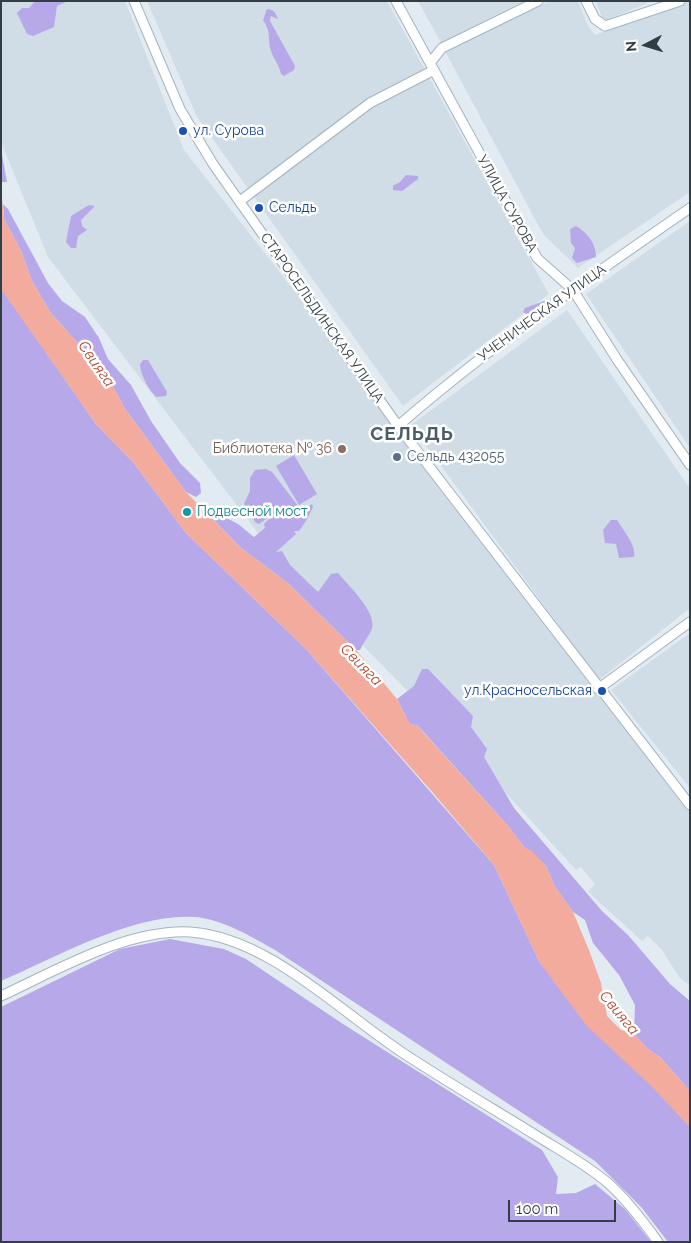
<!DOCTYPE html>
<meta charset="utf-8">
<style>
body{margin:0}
#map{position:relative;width:691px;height:1243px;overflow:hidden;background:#e3ebf2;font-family:Raleway,sans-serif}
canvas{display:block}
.frame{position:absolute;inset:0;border:2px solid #333d44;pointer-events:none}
.north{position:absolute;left:621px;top:20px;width:50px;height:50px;-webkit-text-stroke:4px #fff;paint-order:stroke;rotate:265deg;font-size:14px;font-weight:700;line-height:20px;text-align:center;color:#333d44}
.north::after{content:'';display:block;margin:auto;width:18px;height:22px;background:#333d44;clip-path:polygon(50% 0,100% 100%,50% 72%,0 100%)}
.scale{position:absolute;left:508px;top:1200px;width:108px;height:22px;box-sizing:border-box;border:2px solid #333d44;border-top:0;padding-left:6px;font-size:15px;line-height:18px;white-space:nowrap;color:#333d44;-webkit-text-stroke:4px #fff;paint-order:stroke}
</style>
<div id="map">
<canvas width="691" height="1243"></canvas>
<div class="frame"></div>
<div class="north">N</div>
<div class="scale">100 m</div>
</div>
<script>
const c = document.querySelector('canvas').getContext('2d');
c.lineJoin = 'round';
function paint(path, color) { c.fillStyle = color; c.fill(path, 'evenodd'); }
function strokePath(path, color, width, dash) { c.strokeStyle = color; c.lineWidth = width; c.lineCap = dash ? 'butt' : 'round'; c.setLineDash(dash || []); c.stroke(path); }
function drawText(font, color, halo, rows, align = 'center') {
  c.font = font + ' Raleway,sans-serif'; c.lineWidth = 5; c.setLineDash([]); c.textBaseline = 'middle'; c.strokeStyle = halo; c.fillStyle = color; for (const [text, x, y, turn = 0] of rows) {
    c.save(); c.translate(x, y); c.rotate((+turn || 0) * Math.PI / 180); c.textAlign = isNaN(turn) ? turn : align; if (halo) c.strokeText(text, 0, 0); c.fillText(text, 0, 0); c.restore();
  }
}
paint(new Path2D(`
 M 1,1 L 125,1 L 184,150 L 596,676 L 411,425 L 567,310 L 690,489 L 690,608 L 599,680 L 690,796 L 690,986 L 679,977 L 662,950 L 648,936 L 642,941 L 598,901 L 588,891 L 595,884 L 581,867 L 576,870 L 483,768 L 277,558 L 48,257 L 1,142 Z
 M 147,1 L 387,1 L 549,294 L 403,406 L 197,117 Z
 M 418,1 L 525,1 L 441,43 Z
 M 550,1 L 578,1 L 588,26 L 595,35 L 690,1 L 690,192 L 578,268 L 543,234 L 445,51 Z
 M 596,1 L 653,1 L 603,21 Z
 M 690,221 L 690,448 L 586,294 Z
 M 690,633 L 690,788 L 611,690 Z`), '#d0dce6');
paint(new Path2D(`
 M 35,1 L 68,1 L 57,6 L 54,27 L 33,36 L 27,34 L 17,13 L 22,8 L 29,8 Z
 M 267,9 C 273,9 276,13 278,19 L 271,16 L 270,21 L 295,66 L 294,70 L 284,76 L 281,74 C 279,64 274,60 271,51 C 267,39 272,33 263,20 Z
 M 1,149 L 7,182 L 1,182 Z
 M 406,175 L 418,176 L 418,179 L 402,191 L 393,190 L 393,186 L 400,182 Z
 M 3,204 L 8,209 L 48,283 L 62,301 L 85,317 L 99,338 L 108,359 L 131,385 L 151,421 L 180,463 L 200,483 L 201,493 L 196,497 L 186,492 L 125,409 L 108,377 L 50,312 L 32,281 L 21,251 L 4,219 Z
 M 89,205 L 95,206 L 81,220 L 82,226 L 87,230 L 78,236 L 76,248 L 71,248 L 66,242 L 71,216 Z
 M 576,226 C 588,233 596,244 596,257 L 577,263 L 572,258 L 575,248 L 571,243 L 570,229 Z
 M 1,288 L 96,424 L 133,462 L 186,533 L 307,650 L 494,865 L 540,963 L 690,1127 L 690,1242 L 668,1242 L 642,1208 L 595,1161 L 275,950 C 252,937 222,919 195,917 C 133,913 57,957 1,981 Z
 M 544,301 L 547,301 L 548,304 L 530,316 L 523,312 L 525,308 Z
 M 143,360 L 148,360 L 167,392 L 166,396 L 157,397 C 149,392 140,373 140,364 Z
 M 294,455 L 317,494 L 299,505 L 276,466 Z
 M 266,469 L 272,472 L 299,507 L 306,508 L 312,504 L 313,507 C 310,514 304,525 299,531 L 294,531 L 296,534 L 276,552 L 282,551 L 290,565 L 318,592 L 331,574 L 338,573 C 348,585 377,612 372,629 C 369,636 363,643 360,650 L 356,650 L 289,584 L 241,548 L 206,512 L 207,508 L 216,507 L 221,515 L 238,524 L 254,537 L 265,528 L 264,524 L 272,516 L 285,518 L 272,515 L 259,524 L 255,522 L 244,504 L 250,491 L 250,478 L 255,470 Z
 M 611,520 L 617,520 C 623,530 637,546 634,557 L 619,558 L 616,544 L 605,543 L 603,530 Z
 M 422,669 L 428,669 L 473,716 L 471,727 L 487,749 L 484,757 L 514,808 L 602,911 L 628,935 L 670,984 L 690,1001 L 690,1091 L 660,1057 L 648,1049 L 634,1034 L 635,1005 L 619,975 L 593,943 L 585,920 L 573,912 L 554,885 L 546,866 L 525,848 L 508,826 L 418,726 L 409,723 L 397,699 L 414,686 Z
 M 170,939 L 224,949 L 246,959 L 343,1024 L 542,1150 L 558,1177 L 556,1194 L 576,1193 L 595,1184 L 625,1209 L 651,1242 L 1,1242 L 1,1007 L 120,949 Z`), '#b7a9e9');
paint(new Path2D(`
 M 1,189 L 4,219 L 21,251 L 32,281 L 50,312 L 108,377 L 125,409 L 186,492 L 241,548 L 289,584 L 356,650 L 397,699 L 409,723 L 418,726 L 422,731 L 508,826 L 525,848 L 531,850 L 546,866 L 554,885 L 573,912 L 589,950 L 601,983 L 607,1016 L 621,1030 L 634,1034 L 648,1049 L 660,1057 L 690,1091 L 690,1127 L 651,1086 L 586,1025 L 540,963 L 494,865 L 434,794 L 307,650 L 186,533 L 133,462 L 96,424 L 1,289 Z`), '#f2ab9c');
const minor = new Path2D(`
 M 134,1 L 180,109 L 213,164 L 398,426 L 690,805
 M 396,1 L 537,258 L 573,290 L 618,361 L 690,465
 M 586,1 L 595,19 L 605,26 L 680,1
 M 430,63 L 442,48 L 538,1
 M 240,201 L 370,103 L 434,70
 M 398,426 C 490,346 590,277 690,208
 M 598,689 L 690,622
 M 1,996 C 57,970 127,929 190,932 C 268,937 340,1012 403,1053 C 447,1082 492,1108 537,1136 C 561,1151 587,1165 608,1183 C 627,1200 643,1221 658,1242`);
strokePath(minor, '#a5b3be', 11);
strokePath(minor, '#fff', 9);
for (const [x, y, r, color] of [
 [183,131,5,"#1a4fb4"],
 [259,208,5,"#1a4fb4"],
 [342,449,5,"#8d6e63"],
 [397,457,5,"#5c6f8a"],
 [187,512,5,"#0f9aa8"],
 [602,691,5,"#1a4fb4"]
]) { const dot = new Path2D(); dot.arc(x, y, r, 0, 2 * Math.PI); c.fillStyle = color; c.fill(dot); strokePath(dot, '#fff', 2); }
drawText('14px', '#164399', '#fff', [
 ["ул. Сурова",193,131],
 ["Сельдь",269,208],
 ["ул.Красносельская",592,691,"right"]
], 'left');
drawText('14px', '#333d44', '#fff', [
 ["УЛИЦА СУРОВА",507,204,61],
 ["УЧЕНИЧЕСКАЯ УЛИЦА",542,313,-36],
 ["СТАРОСЕЛЬДИНСКАЯ УЛИЦА",322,318,55]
]);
drawText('14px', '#785e54', '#fff', [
 ["Библиотека № 36",332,449]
], 'right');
drawText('14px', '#4e5e75', '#fff', [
 ["Сельдь 432055",407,457]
], 'left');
drawText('14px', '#0d838f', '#fff', [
 ["Подвесной мост",197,512]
], 'left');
drawText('italic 15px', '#b34429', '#fff', [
 ["Свияга",96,364,55],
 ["Свияга",361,665,45],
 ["Свияга",619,1013,50]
]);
c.letterSpacing = '1px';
drawText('bold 19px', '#4a5c67', '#fff', [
 ["СЕЛЬДЬ",412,434]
]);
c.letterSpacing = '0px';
</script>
